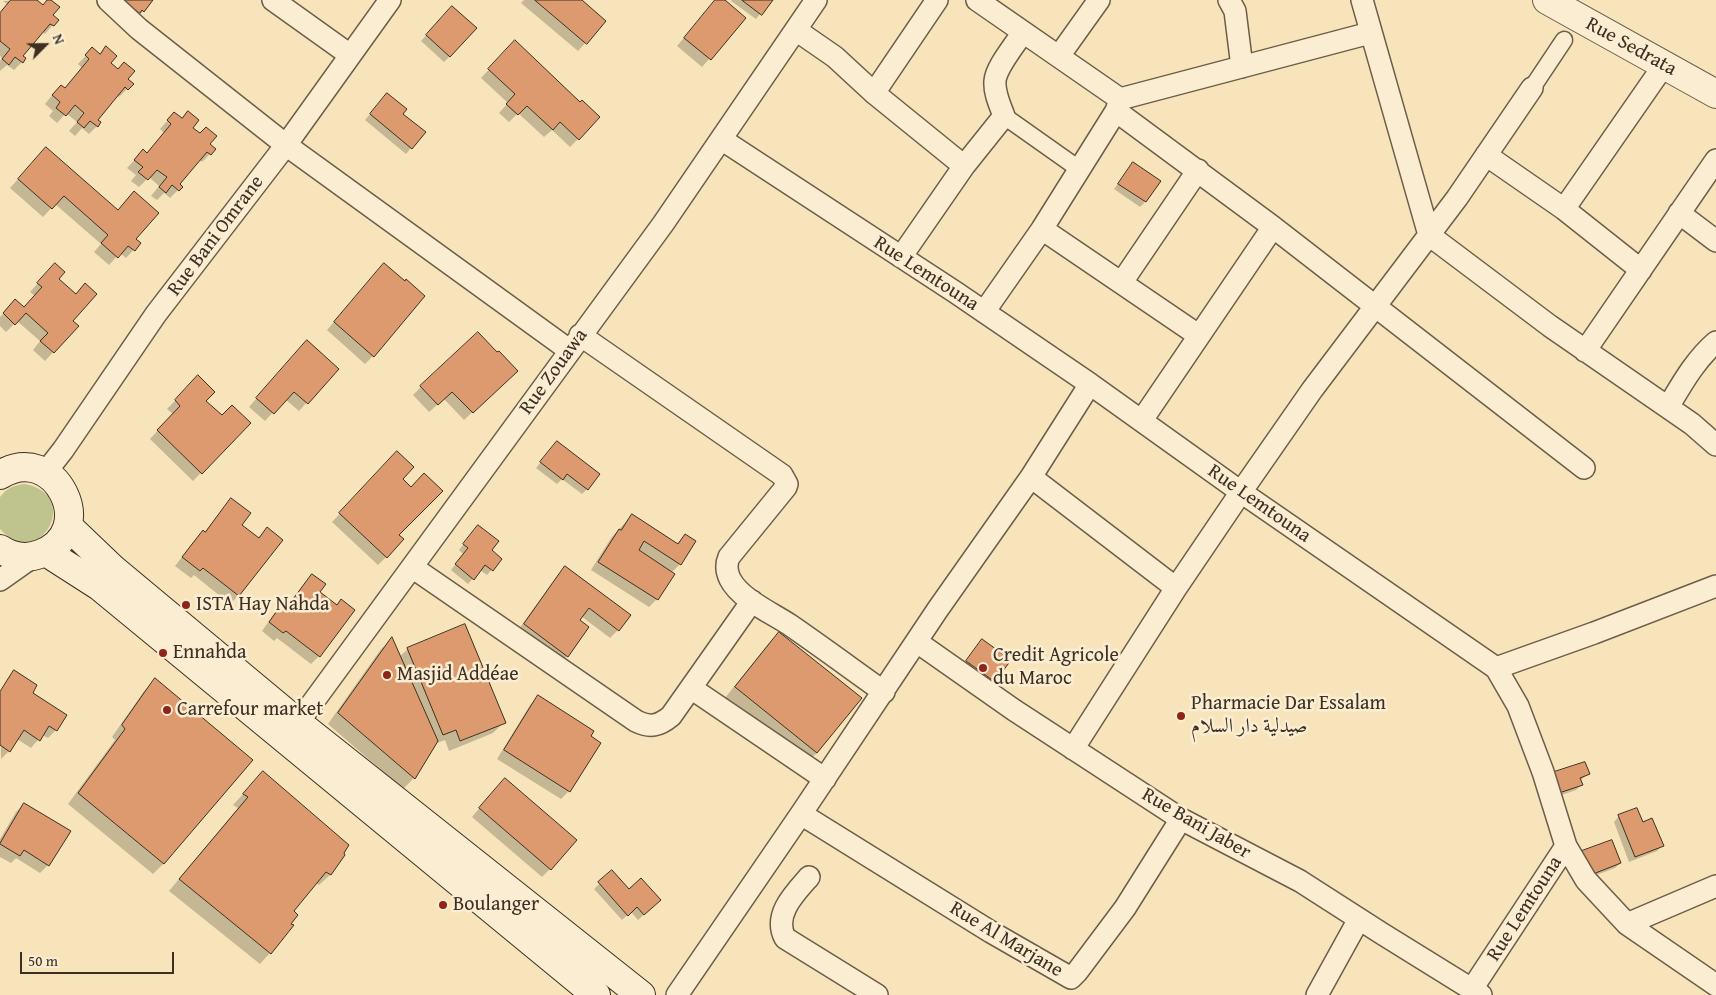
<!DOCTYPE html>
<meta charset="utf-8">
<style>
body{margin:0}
#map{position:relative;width:1716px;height:995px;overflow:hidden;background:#f7e4ba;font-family:"Gentium Book Plus",serif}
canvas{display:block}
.north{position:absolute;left:20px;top:20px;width:50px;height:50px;-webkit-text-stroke:4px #faedd2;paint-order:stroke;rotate:67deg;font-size:14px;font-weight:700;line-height:20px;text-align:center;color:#3d3023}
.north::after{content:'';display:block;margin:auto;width:18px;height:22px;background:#3d3023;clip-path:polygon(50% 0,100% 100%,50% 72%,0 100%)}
.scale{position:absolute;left:20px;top:952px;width:154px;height:22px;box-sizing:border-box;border:2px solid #3d3023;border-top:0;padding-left:6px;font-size:15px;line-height:18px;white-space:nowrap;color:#3d3023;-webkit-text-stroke:4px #faedd2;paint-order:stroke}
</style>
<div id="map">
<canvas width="1716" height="995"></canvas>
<div class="north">N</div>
<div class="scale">50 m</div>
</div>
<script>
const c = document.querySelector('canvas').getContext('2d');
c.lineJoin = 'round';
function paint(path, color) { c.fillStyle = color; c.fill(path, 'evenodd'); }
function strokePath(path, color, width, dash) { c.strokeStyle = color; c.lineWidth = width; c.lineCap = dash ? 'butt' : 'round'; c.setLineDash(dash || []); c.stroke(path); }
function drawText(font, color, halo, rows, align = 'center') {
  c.font = font + ' "Gentium Book Plus",Amiri,serif'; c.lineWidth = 5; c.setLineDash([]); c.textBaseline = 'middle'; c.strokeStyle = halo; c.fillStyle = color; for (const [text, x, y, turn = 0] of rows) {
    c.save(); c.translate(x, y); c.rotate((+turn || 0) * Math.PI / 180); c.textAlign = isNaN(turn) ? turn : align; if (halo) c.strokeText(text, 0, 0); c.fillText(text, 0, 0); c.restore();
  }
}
paint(new Path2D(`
 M 25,484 C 83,495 39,573 0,529 L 0,497 C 7,488 14,485 25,484 Z`), '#bfc48e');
paint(new Path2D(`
 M 35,0 L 42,6 L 49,0 L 51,15 L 57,20 L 45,34 L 42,31 L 21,56 L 22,62 L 14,70 L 7,65 L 0,71 L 0,61 L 2,58 L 0,56 L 0,13 L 7,4 L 3,1 Z
 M 122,0 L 152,0 L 138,17 Z
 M 524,0 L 580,0 L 605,21 L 578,51 L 521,3 Z
 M 716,0 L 723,0 L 745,18 L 702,67 L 677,46 Z
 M 732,0 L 771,0 L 756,19 L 731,1 Z
 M 446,13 L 450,56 L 444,62 L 421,41 Z
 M 106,48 L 109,63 L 126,79 L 127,89 L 119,97 L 117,95 L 97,120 L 97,126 L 89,134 L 82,128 L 75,136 L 69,131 L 77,122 L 66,113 L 57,123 L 49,116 L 53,111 L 45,104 L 53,94 L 64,90 L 82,68 L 78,64 L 92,49 L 99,55 Z
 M 507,50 L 578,139 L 570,147 L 552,130 L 544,137 L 518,113 L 509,122 L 499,113 L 508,103 L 481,78 Z
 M 382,100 L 424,132 L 406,154 L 365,120 Z
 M 174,113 L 208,144 L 210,154 L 202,162 L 199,160 L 178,184 L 178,190 L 170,198 L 164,193 L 157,200 L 151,196 L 159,186 L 149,177 L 139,187 L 131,181 L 136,175 L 127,168 L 143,151 L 146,154 L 164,133 L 160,129 Z
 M 38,157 L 117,212 L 135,239 L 139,244 L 126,258 L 120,253 L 109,265 L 94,252 L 101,244 L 55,204 L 43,217 L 10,188 Z
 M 1133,164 L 1145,202 L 1140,207 L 1114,189 Z
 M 47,273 L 57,279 L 75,295 L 71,321 L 77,326 L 45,361 L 33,350 L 40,341 L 17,321 L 6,332 L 0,326 L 0,317 L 8,309 L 24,308 L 35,296 L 30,292 Z
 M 376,273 L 404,282 L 373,356 L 365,364 L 327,330 Z
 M 299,350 L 337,369 L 299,411 L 285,399 L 265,421 L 249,407 Z
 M 198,377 L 205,401 L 222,417 L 249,423 L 193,481 L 150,439 L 173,414 L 167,409 Z
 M 508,379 L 464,420 L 444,399 L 429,412 L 413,395 L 421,387 Z
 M 557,442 L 587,489 L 582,494 L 562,479 L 557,484 L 536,468 Z
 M 389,461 L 401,479 L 397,535 L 386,557 L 378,565 L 332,522 Z
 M 231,499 L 240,525 L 258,538 L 267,529 L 239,595 L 230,604 L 194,575 L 191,578 L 175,566 L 195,540 L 204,533 Z
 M 632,515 L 676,544 L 685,536 L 680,564 L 671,573 L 673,574 L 657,599 L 649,607 L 591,570 L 611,538 Z
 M 473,532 L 490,551 L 501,559 L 487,575 L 480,570 L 468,584 L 451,570 L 463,554 L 459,550 Z
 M 565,568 L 618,630 L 610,638 L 581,616 L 578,620 L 588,628 L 567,656 L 559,664 L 516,633 L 557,576 Z
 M 312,575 L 318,592 L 336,606 L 341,601 L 319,656 L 311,664 L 277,638 L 274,641 L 262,631 L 276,611 L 284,603 L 287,605 Z
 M 779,633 L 817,753 L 806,763 L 725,698 L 768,644 Z
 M 392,639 L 399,657 L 408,649 L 504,722 L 493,733 L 449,751 L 445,740 L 434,744 L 414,778 L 403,789 L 328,724 L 381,649 Z
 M 977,646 L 994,681 L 989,686 L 962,667 Z
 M 14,672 L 31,693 L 56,730 L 48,738 L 42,735 L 31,748 L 17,739 L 9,751 L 1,759 L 0,695 L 10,679 L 7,679 L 0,689 L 6,680 Z
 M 155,680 L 164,863 L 153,874 L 68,804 L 115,740 L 112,737 L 144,691 Z
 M 538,697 L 569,791 L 561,799 L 497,759 L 530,705 Z
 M 1588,774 L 1580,781 L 1581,785 L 1576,790 L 1553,798 L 1547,780 Z
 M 252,784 L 344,855 L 330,875 L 319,885 L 316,883 L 292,912 L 270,953 L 260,964 L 169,891 L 238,808 L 233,805 Z
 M 497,787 L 550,869 L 542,877 L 472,817 Z
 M 24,804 L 48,865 L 40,873 L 16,858 L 11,863 L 0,857 L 0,839 L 16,812 Z
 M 1619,816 L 1642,823 L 1662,846 L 1657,851 L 1629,862 L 1614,822 Z
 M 1580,853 L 1620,863 L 1615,868 L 1583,880 Z
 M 612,872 L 629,890 L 655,905 L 638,920 L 631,912 L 622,920 L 594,889 Z`), '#0003');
const building = new Path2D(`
 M 11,0 L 37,0 L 43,5 L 47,0 L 51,0 L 60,7 L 53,15 L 59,20 L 54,26 L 50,24 L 23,56 L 26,58 L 23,63 L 15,57 L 9,65 L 2,59 L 10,49 L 0,41 L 0,13 Z
 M 122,0 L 153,0 L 144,12 L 142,10 L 140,13 Z
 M 535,0 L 582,0 L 606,21 L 587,44 Z
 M 715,0 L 725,0 L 746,18 L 711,60 L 684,38 Z
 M 742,0 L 773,0 L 762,15 Z
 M 452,6 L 477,28 L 450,57 L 426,35 Z
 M 515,40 L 580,102 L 582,100 L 600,117 L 579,140 L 560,122 L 553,130 L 527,106 L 518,115 L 506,104 L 515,94 L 488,69 Z
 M 106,46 L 117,56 L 111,63 L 118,69 L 124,62 L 135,71 L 128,79 L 134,84 L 128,90 L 125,87 L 98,120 L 101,122 L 98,127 L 90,121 L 84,128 L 77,122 L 84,113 L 75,105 L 66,116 L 56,108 L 60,102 L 52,95 L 61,85 L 65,88 L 89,59 L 85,55 L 92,47 L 100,54 Z
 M 387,93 L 407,109 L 403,114 L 426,132 L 412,149 L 370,114 Z
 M 188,111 L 199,120 L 193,128 L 200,133 L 206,127 L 217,136 L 210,144 L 216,149 L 211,155 L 207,152 L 180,184 L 183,187 L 179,191 L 172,185 L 166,193 L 159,187 L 167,177 L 157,170 L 148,180 L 138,172 L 143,167 L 134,160 L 143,149 L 147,153 L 171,124 L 167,120 L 174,112 L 182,118 Z
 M 46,147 L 118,210 L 134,191 L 159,213 L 136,239 L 141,243 L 135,251 L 128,246 L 118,258 L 101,243 L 108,235 L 64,196 L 52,209 L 18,179 Z
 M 1133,162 L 1161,181 L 1146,202 L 1118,184 Z
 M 55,263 L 65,272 L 59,279 L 76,294 L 85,283 L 97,294 L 73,321 L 79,326 L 54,353 L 40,341 L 48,333 L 26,313 L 15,325 L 3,313 L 15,299 L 24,307 L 42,287 L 37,283 Z
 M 384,263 L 405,281 L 406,279 L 425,296 L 374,357 L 334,322 Z
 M 478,332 L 497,352 L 499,351 L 518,371 L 473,413 L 452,392 L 438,405 L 420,386 Z
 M 307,340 L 339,369 L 308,404 L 294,392 L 274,414 L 256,398 Z
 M 198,375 L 215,392 L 206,401 L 222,415 L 232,405 L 251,423 L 202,474 L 157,430 L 180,406 L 175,400 Z
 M 557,441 L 600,474 L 588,490 L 567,474 L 563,480 L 540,462 Z
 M 397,451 L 414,467 L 403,479 L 411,487 L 424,473 L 443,491 L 399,535 L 404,539 L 387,558 L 339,513 Z
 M 231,498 L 251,513 L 242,525 L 259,538 L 267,527 L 283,540 L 239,596 L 203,568 L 200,571 L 182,557 L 203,530 L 205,532 Z
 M 632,514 L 678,544 L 685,534 L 696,541 L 681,565 L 644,541 L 639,550 L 675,574 L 658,600 L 598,562 L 619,529 L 621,530 Z
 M 478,525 L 499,541 L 492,550 L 502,559 L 493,571 L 485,565 L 474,580 L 455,564 L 468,548 L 463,544 Z
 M 565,566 L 631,615 L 619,631 L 589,608 L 580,620 L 589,627 L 568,657 L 524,624 Z
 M 312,574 L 326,584 L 320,592 L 337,605 L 341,599 L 355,610 L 320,657 L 286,631 L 283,633 L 269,622 L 284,601 L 289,604 Z
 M 465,624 L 506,723 L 460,741 L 456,730 L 443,735 L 407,648 Z
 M 779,632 L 862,698 L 817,753 L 735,687 Z
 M 392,637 L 438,741 L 415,779 L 338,713 Z
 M 982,639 L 1011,660 L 995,682 L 966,661 Z
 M 14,670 L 37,685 L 33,693 L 67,715 L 57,731 L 49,726 L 40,741 L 24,730 L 10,752 L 0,745 L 0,692 Z
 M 155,678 L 253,760 L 164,864 L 78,793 L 125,729 L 122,725 Z
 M 538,695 L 594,731 L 591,736 L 601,743 L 570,792 L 504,750 Z
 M 1585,762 L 1590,774 L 1580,778 L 1583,785 L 1559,793 L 1551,773 Z
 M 263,771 L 349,845 L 344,853 L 345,855 L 331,875 L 326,872 L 294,911 L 298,915 L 291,924 L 294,925 L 271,954 L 179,879 L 248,797 L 243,794 Z
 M 505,778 L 577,840 L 551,870 L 479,808 Z
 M 24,803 L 71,831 L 49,866 L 24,850 L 20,856 L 0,844 Z
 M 1637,808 L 1643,822 L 1652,818 L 1664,846 L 1635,857 L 1618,815 Z
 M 1612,840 L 1621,863 L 1588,876 L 1579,852 Z
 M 612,870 L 629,889 L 641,878 L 661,900 L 644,915 L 637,907 L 628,916 L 598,882 Z`);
paint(building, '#dc9a6e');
strokePath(building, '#3d3023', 1);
const pedestrian = new Path2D(`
 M 1532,88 L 1564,40
 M 1004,116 L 1079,169`);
const minor = new Path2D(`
 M 108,0 L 139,29 L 286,145 L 569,350
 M 273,0 L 350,55
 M 977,0 L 1120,99 L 1370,33
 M 1229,0 L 1235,11 L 1242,67
 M 1362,0 L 1429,235 L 1550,326 L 1692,424 L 1716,445
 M 796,30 L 835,57 L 874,93 L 964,166
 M 1059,56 L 1099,0
 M 874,93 L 937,0
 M 1116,111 L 1273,227 L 1584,468
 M 721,139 L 955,292 L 1090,384 L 1241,492 L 1496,668 L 1518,706 L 1543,772 L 1566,846 L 1586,880 L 1627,924 L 1716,985
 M 1486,155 L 1564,209 L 1641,270
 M 1564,209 L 1664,65
 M 1679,213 L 1716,241
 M 1042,229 L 1198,335
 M 901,257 L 964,166 L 1004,116 C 1000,105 994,93 995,81 C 996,67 1015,45 1023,32
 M 1122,282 L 1198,170
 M 984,312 L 1042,229 L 1116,111 L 1120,99
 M 580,335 L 782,475 L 787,484 L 786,487 L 729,557 C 726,564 726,571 730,579 C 740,599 772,613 790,625 C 822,647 853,670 884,692
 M 1585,351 L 1716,160
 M 1668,407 C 1682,384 1695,360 1716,342
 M 1142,420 L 1273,227
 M 45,473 L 63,450 L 156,314 L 286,145 L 390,0
 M 1031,477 L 1176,588
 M 412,567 L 636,721 C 650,728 659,726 671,716 L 752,601
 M 0,580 L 34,556
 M 917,642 L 1014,710 L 1181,819 L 1300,881 L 1381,933 L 1481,995
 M 1496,668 L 1594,633 L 1716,586
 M 691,688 L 825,779
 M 289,735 L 663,224 L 816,0
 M 1073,749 L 1176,588 L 1241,492 L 1312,390 L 1457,198 L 1532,88
 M 801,814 L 991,932 L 1071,978 L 1077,972 L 1125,908 L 1181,819
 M 809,877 C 794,894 773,915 785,938 L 877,995
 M 1627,924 L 1716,886
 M 1472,989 L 1566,846
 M 677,995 L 801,814 L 938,609 L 1031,477 L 1090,384
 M 1317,995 L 1359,919`);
const tertiary = new Path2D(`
 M 1547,0 L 1716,94`);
const secondary = new Path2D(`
 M 0,475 C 55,440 101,532 40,554 C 27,559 12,557 0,549
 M 68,526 L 113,569 L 298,723 L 641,995
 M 46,552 L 99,586 L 596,995`);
strokePath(pedestrian, '#6c5d49', 19);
strokePath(minor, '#6c5d49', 24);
strokePath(tertiary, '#6c5d49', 30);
strokePath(secondary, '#3d3023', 30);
strokePath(pedestrian, '#faedd2', 16);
strokePath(minor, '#faedd2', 21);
strokePath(tertiary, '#faedd2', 28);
strokePath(secondary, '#faedd2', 28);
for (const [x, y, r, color] of [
 [186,605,5,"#8f2418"],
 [163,653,5,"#8f2418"],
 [983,668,5,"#8f2418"],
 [387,675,5,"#8f2418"],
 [167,710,5,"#8f2418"],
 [1181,716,5,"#8f2418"],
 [443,905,5,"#8f2418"]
]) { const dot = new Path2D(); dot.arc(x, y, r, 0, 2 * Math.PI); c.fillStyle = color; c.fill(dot); strokePath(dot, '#faedd2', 2); }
drawText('20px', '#3d3023', '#faedd2', [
 ["Rue Sedrata",1631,47,29],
 ["Rue Bani Omrane",216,236,-53],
 ["Rue Lemtouna",926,274,33],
 ["Rue Zouawa",554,372,-54],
 ["Rue Lemtouna",1259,504,35],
 ["Rue Bani Jaber",1196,824,30],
 ["Rue Lemtouna",1525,909,-57],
 ["Rue Al Marjane",1006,940,31]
]);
drawText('20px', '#3d3023', '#faedd2', [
 ["ISTA Hay Nahda",196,605],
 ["Ennahda",173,653],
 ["Credit Agricole",993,656],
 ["du Maroc",993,679],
 ["Masjid Addéae",397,675],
 ["Pharmacie Dar Essalam",1191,704],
 ["صيدلية دار السلام",1191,727],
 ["Carrefour market",177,710],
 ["Boulanger",453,905]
], 'left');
</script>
